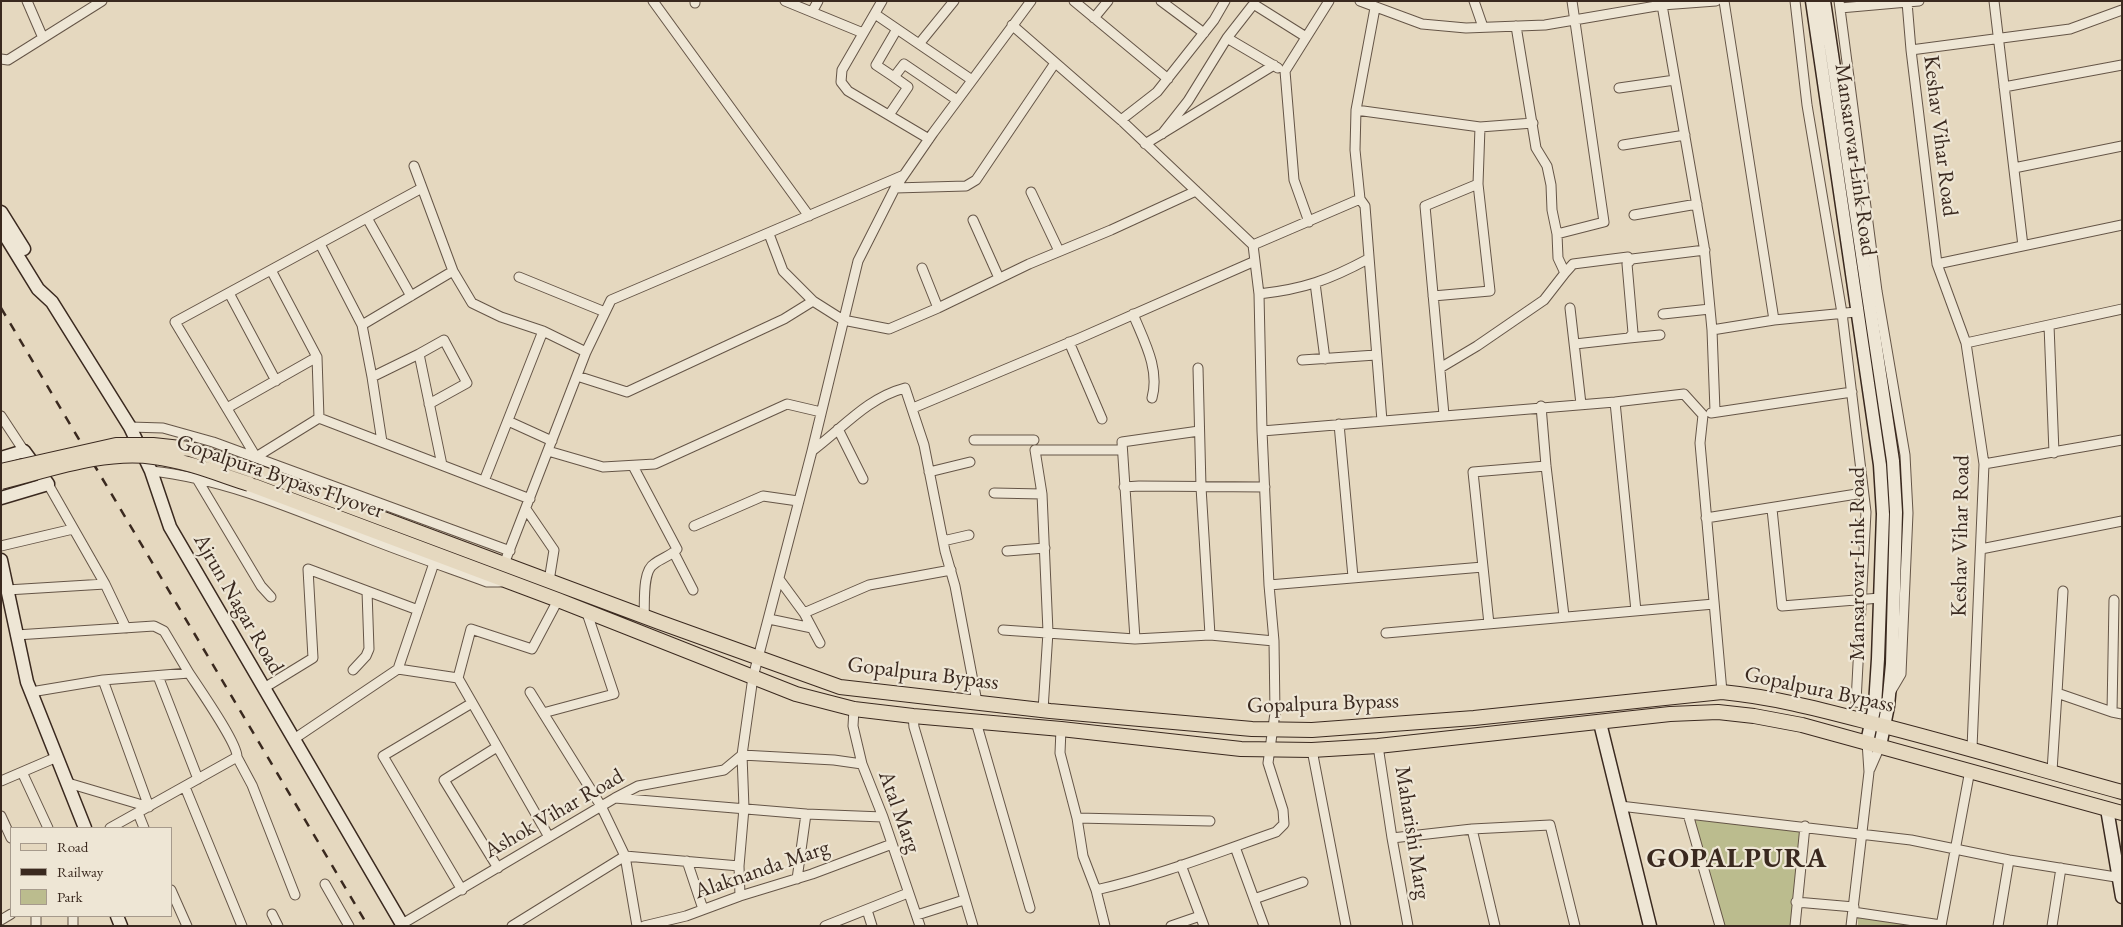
<!DOCTYPE html>
<style>
body{margin:0}
#map{position:relative;width:2123px;height:927px;overflow:hidden;background:#e5d8bf;font-family:"EB Garamond",serif}
canvas{display:block}
.frame{position:absolute;inset:0;border:2px solid #3a291f;pointer-events:none}
.legend{position:absolute;left:10px;top:827px;width:162px;height:90px;box-sizing:border-box;background:#eee6d5;border:1px solid #a69a8c;margin:0;padding:6px 9px;list-style:none;font-size:15px;color:#3a291f}
.legend li{display:flex;align-items:center;gap:10px;height:25px}
.legend b{width:25px;border:1px solid #a69a8c}
</style>
<div id="map">
<canvas width="2123" height="927"></canvas>
<div class="frame"></div>
<ul class="legend">
<li><b style="height:6px;background:#e5d8bf"></b>Road</li>
<li><b style="height:6px;background:#3a291f"></b>Railway</li>
<li><b style="height:14px;background:#bbbc8e"></b>Park</li>
</ul>
</div>
<script>
const c = document.querySelector('canvas').getContext('2d');
c.lineJoin = 'round';
function paint(path, color) { c.fillStyle = color; c.fill(path, 'evenodd'); }
function strokePath(path, color, width, dash) { c.strokeStyle = color; c.lineWidth = width; c.lineCap = dash ? 'butt' : 'round'; c.setLineDash(dash || []); c.stroke(path); }
function drawText(font, color, halo, rows, align = 'center') {
  c.font = font + ' "EB Garamond",serif'; c.lineWidth = 4.5; c.setLineDash([]); c.textBaseline = 'middle'; c.strokeStyle = halo; c.fillStyle = color; for (const [text, x, y, turn = 0] of rows) {
    c.save(); c.translate(x, y); c.rotate((+turn || 0) * Math.PI / 180); c.textAlign = isNaN(turn) ? turn : align; if (halo) c.strokeText(text, 0, 0); c.fillText(text, 0, 0); c.restore();
  }
}
paint(new Path2D(`
 M 1694,820 L 1800,830 L 1791,926 L 1722,926 Z
 M 1858,917 L 1917,926 L 1858,926 Z`), '#bbbc8e');
const street = new Path2D(`
 M 27,1 L 43,38
 M 653,1 L 809,216
 M 785,1 L 863,33
 M 882,1 L 842,70 L 841,82 L 848,91 L 929,139
 M 954,1 L 919,44 L 972,80
 M 1074,1 L 1168,79
 M 1161,1 L 1204,33
 M 1360,1 L 1422,24 L 1466,28 L 1545,25 L 1662,5 L 1716,1
 M 1474,1 L 1483,27
 M 1724,1 L 1774,320
 M 1795,1 L 1807,105 L 1842,313 L 1866,512 L 1856,702 L 1875,705
 M 1839,1 L 1877,291 L 1905,455 L 1908,513 L 1901,674 L 1891,691
 M 1994,1 L 2023,246
 M 1907,2 L 1911,50 L 1937,264 L 1966,343 L 1984,464 L 1972,748
 M 695,3 L 695,1
 M 1662,5 L 1704,246 L 1712,330 L 1715,411
 M 1375,8 L 1356,110 L 1355,150 L 1360,199 L 1365,206 L 1382,421
 M 1840,8 L 1919,1
 M 812,12 L 818,1
 M 875,14 L 919,44
 M 1094,18 L 1108,1
 M 1012,25 L 1121,120 L 1253,245 L 1259,294 L 1262,431 L 1269,585 L 1274,641 L 1275,713 L 1268,763 L 1283,810 L 1284,824 L 1276,832 C 1216,853 1158,876 1096,890
 M 1227,38 L 1278,68
 M 1911,50 L 2070,29 L 2122,10
 M 1,59 L 8,60 L 102,1
 M 894,77 L 876,65 L 897,29
 M 2004,87 L 2122,65
 M 1619,88 L 1675,80
 M 1356,110 L 1480,127 L 1533,123
 M 889,115 L 908,87 L 894,77 L 904,64 L 957,100
 M 1121,120 L 1157,92 L 1214,20 L 1225,1
 M 1162,134 L 1188,101 L 1227,38 L 1252,6 L 1255,5 L 1306,37
 M 1145,144 L 1274,65
 M 1623,145 L 1685,135
 M 414,166 L 453,271 L 472,303 L 501,317 L 543,331 L 586,352
 M 2014,168 L 2122,146
 M 422,188 L 175,322 L 256,457 L 319,418 L 530,499
 M 895,188 L 966,186 L 976,180 L 1055,63
 M 1031,192 L 1059,251
 M 1634,215 L 1697,204
 M 367,218 L 411,296
 M 973,220 L 999,278
 M 1309,222 L 1294,180 L 1285,71 L 1329,1
 M 769,234 L 783,271 L 813,301 L 843,320 L 889,329 L 938,308 L 1029,264 L 1111,230 L 1196,191
 M 1557,234 L 1604,222 L 1572,1
 M 320,244 L 362,325 L 372,377
 M 1253,245 L 1360,199
 M 1937,264 L 2122,225
 M 922,268 L 938,308
 M 271,270 L 317,357 L 319,418
 M 1565,273 L 1573,264 L 1628,257
 M 519,277 L 605,312
 M 1315,283 L 1325,359
 M 229,293 L 276,381
 M 1259,294 C 1304,289 1329,280 1368,259
 M 1433,296 L 1490,291 L 1478,184 L 1480,127
 M 1570,308 L 1581,404
 M 1133,314 C 1144,341 1160,369 1152,398
 M 1663,314 L 1710,309
 M 362,325 L 453,271
 M 2049,325 L 2054,453
 M 1712,330 L 1774,320 L 1856,312
 M 1629,338 L 1660,335
 M 1069,342 L 1102,419
 M 1966,343 L 2122,309
 M 1575,344 L 1629,338 L 1633,333 L 1627,264 L 1632,259 L 1705,250
 M 419,354 L 444,340 L 467,383 L 429,404
 M 1302,360 L 1376,355
 M 1198,368 L 1201,487 L 1210,635
 M 1440,368 L 1477,346 L 1544,300 L 1565,273 L 1558,258 L 1557,234 L 1552,210 L 1551,185 L 1547,166 L 1536,148 L 1516,26
 M 577,376 L 627,392 L 784,319 L 813,301
 M 1615,402 L 1636,611
 M 1541,406 L 1546,466 L 1564,616
 M 227,408 L 317,357
 M 913,408 L 1080,338 L 1255,261
 M 1711,413 L 1852,392
 M 1444,415 L 1425,206 L 1478,184
 M 1,416 L 24,451
 M 508,421 L 552,441
 M 1339,424 L 1353,577
 M 130,427 L 163,428 L 213,442 L 510,551
 M 838,429 L 863,479
 M 1199,431 L 1122,442 L 1135,639 L 1210,635 L 1274,641
 M 1262,431 L 1615,402 L 1684,394 L 1703,415 L 1700,443 L 1722,692
 M 974,440 L 1034,440
 M 382,442 L 372,377 L 419,354 L 442,465
 M 548,451 L 603,467 L 655,464 L 787,404 L 821,412
 M 812,451 C 843,428 867,398 905,388 L 924,445 L 945,551 L 955,586 L 977,702
 M 1984,464 L 2122,440
 M 633,466 L 677,549 C 671,556 661,558 654,564 C 642,571 645,603 644,617
 M 151,471 C 226,479 296,510 365,537 C 405,553 446,567 487,582 L 500,582
 M 929,472 L 970,462
 M 197,479 L 261,586 L 271,597
 M 484,481 L 543,331
 M 48,484 L 105,584 L 126,628
 M 1124,487 L 1139,486 L 1265,487
 M 994,493 L 1042,494
 M 526,509 L 554,550 L 549,581
 M 1772,509 L 1782,606 L 1880,598
 M 1706,518 L 1863,493
 M 694,526 L 763,496 L 798,501
 M 943,541 L 969,535
 M 1,546 L 73,529
 M 1981,549 L 2122,521
 M 1007,551 L 1045,548
 M 674,553 L 693,590
 M 504,564 L 586,352 L 611,300 L 904,175
 M 779,579 L 804,613 L 869,585 L 951,570
 M 1269,585 L 1483,567
 M 7,590 L 105,584
 M 2063,591 L 2057,693 L 2112,712
 M 2114,600 L 2112,712 L 2122,714
 M 804,613 L 820,643
 M 769,619 L 812,628
 M 1489,624 L 1473,472 L 1546,466
 M 1003,630 L 1135,639
 M 1386,633 L 1714,604
 M 16,635 L 154,626 L 164,631 L 189,673
 M 398,669 L 458,678
 M 353,670 L 366,656 L 369,649 L 367,591
 M 158,676 L 198,779
 M 458,678 L 549,837
 M 458,678 L 471,629 L 532,649 L 558,600
 M 264,688 L 313,658 L 308,569 L 418,610
 M 31,692 L 103,680 L 189,673 C 198,687 238,744 237,757 L 110,828
 M 530,692 L 601,806 L 625,856 L 637,926
 M 854,709 L 853,726 L 862,764 L 883,817 L 920,926
 M 1043,710 L 1048,632 L 1042,494 L 1035,450 L 1122,450
 M 543,713 L 614,694 L 587,613
 M 913,716 L 914,727 L 973,926
 M 976,722 L 1030,908
 M 1061,729 L 1060,753 L 1077,818 L 1083,856 L 1096,890 L 1105,926
 M 294,739 L 398,669 L 434,563
 M 1378,746 L 1392,838 L 1408,926
 M 497,747 L 444,780 L 498,868
 M 1312,750 L 1346,926
 M 237,757 L 252,785 L 295,895
 M 1870,769 L 1880,746
 M 2052,771 L 2057,693
 M 22,772 L 48,828
 M 1,781 L 57,757
 M 68,783 L 149,807 L 103,680
 M 185,787 L 242,926
 M 615,798 L 806,814 L 883,817
 M 1620,806 L 1911,840 L 2009,860 L 2122,878
 M 138,813 L 144,828
 M 1688,814 L 1720,926
 M 1,816 L 11,838
 M 1077,818 L 1210,821
 M 1472,829 L 1495,926
 M 1392,838 L 1472,829 L 1550,825 L 1575,926
 M 1235,847 L 1264,926
 M 687,861 L 703,909
 M 1181,865 L 1204,926
 M 797,879 L 806,814
 M 325,884 L 349,926
 M 171,890 L 187,926
 M 462,890 L 383,756 L 472,703
 M 740,896 L 739,866 L 744,808 L 742,755 L 834,760 L 862,764
 M 1254,899 L 1303,882
 M 1796,902 L 1854,907
 M 867,910 L 872,926
 M 1853,912 L 1941,925
 M 272,914 L 278,926
 M 917,915 L 964,900
 M 73,916 L 73,926
 M 1,920 L 11,914
 M 402,924 L 615,798 L 638,786 L 724,770 L 742,755 L 753,677 L 812,451 L 858,261 L 895,188 L 933,133 L 1031,1
 M 36,926 L 36,916
 M 512,926 L 625,856 L 739,866
 M 644,926 L 686,916 L 740,896 L 812,874 L 892,844
 M 825,926 L 908,893
 M 1171,926 L 1200,916
 M 1795,926 L 1805,826
 M 1851,926 L 1869,772 L 1867,742
 M 1941,926 L 1970,770
 M 1998,926 L 2009,860
 M 2052,926 L 2061,868`);
const secondary = new Path2D(`
 M 1812,1 L 1880,465 L 1883,514 L 1878,659 L 1875,705 L 1867,742
 M 1824,1 L 1893,461 L 1896,512 L 1892,664 L 1888,706 L 1880,746
 M 1,212 L 24,249
 M 1,229 L 38,289 L 52,302 L 130,427 L 151,471 L 170,527 L 403,926
 M 1,458 L 24,451 L 48,484 L 1,498
 M 1,560 L 27,682 L 85,828
 M 1600,723 L 1650,926
 M 2107,809 L 2122,897
 M 117,916 L 121,926`);
const primary = new Path2D(`
 M 258,472 L 659,622 L 840,687 L 1050,711 L 1252,729 L 1312,730 L 1474,718 L 1722,692 C 1774,697 1822,710 1872,723 C 1956,744 2038,769 2122,792
 M 249,484 L 558,600 L 796,694 L 854,709 L 913,716 L 1061,729 L 1241,749 L 1312,750 L 1378,746 L 1670,714 L 1718,712 L 1754,716 L 1802,725 L 2122,813`);
strokePath(street, '#655547', 11);
strokePath(secondary, '#3a291f', 15);
strokePath(primary, '#3a291f', 16);
strokePath(street, '#eee6d5', 9);
strokePath(secondary, '#eee6d5', 12);
strokePath(primary, '#e5d8bf', 14);
strokePath(new Path2D(`
 M 1,308 L 368,926`), '#3a291f', 2.5, [9, 9]);
const primaryBridge = new Path2D(`
 M 1,471 L 116,445 L 153,445 L 190,449 L 258,472
 M 1,482 C 50,470 103,450 154,457 C 187,461 218,474 249,484`);
strokePath(primaryBridge, '#3a291f', 16, []);
strokePath(primaryBridge, '#e5d8bf', 14);
drawText('22px', '#3a291f', '#eee6d5', [
 ["Keshav Vihar Road",1940,136,83],
 ["Mansarovar Link Road",1855,160,82],
 ["Gopalpura Bypass Flyover",280,477,19],
 ["Keshav Vihar Road",1961,536,-89],
 ["Mansarovar Link Road",1858,564,-90],
 ["Ajrun Nagar Road",238,604,60],
 ["Gopalpura Bypass",923,674,7],
 ["Gopalpura Bypass",1819,690,12],
 ["Gopalpura Bypass",1323,704,-2],
 ["Atal Marg",899,812,70],
 ["Ashok Vihar Road",554,814,-30],
 ["Maharishi Marg",1412,833,81],
 ["Alaknanda Marg",762,870,-19]
]);
c.letterSpacing = '1px';
drawText('bold 28px', '#3a291f', '#eee6d5', [
 ["GOPALPURA",1737,859]
]);
c.letterSpacing = '0px';
</script>
